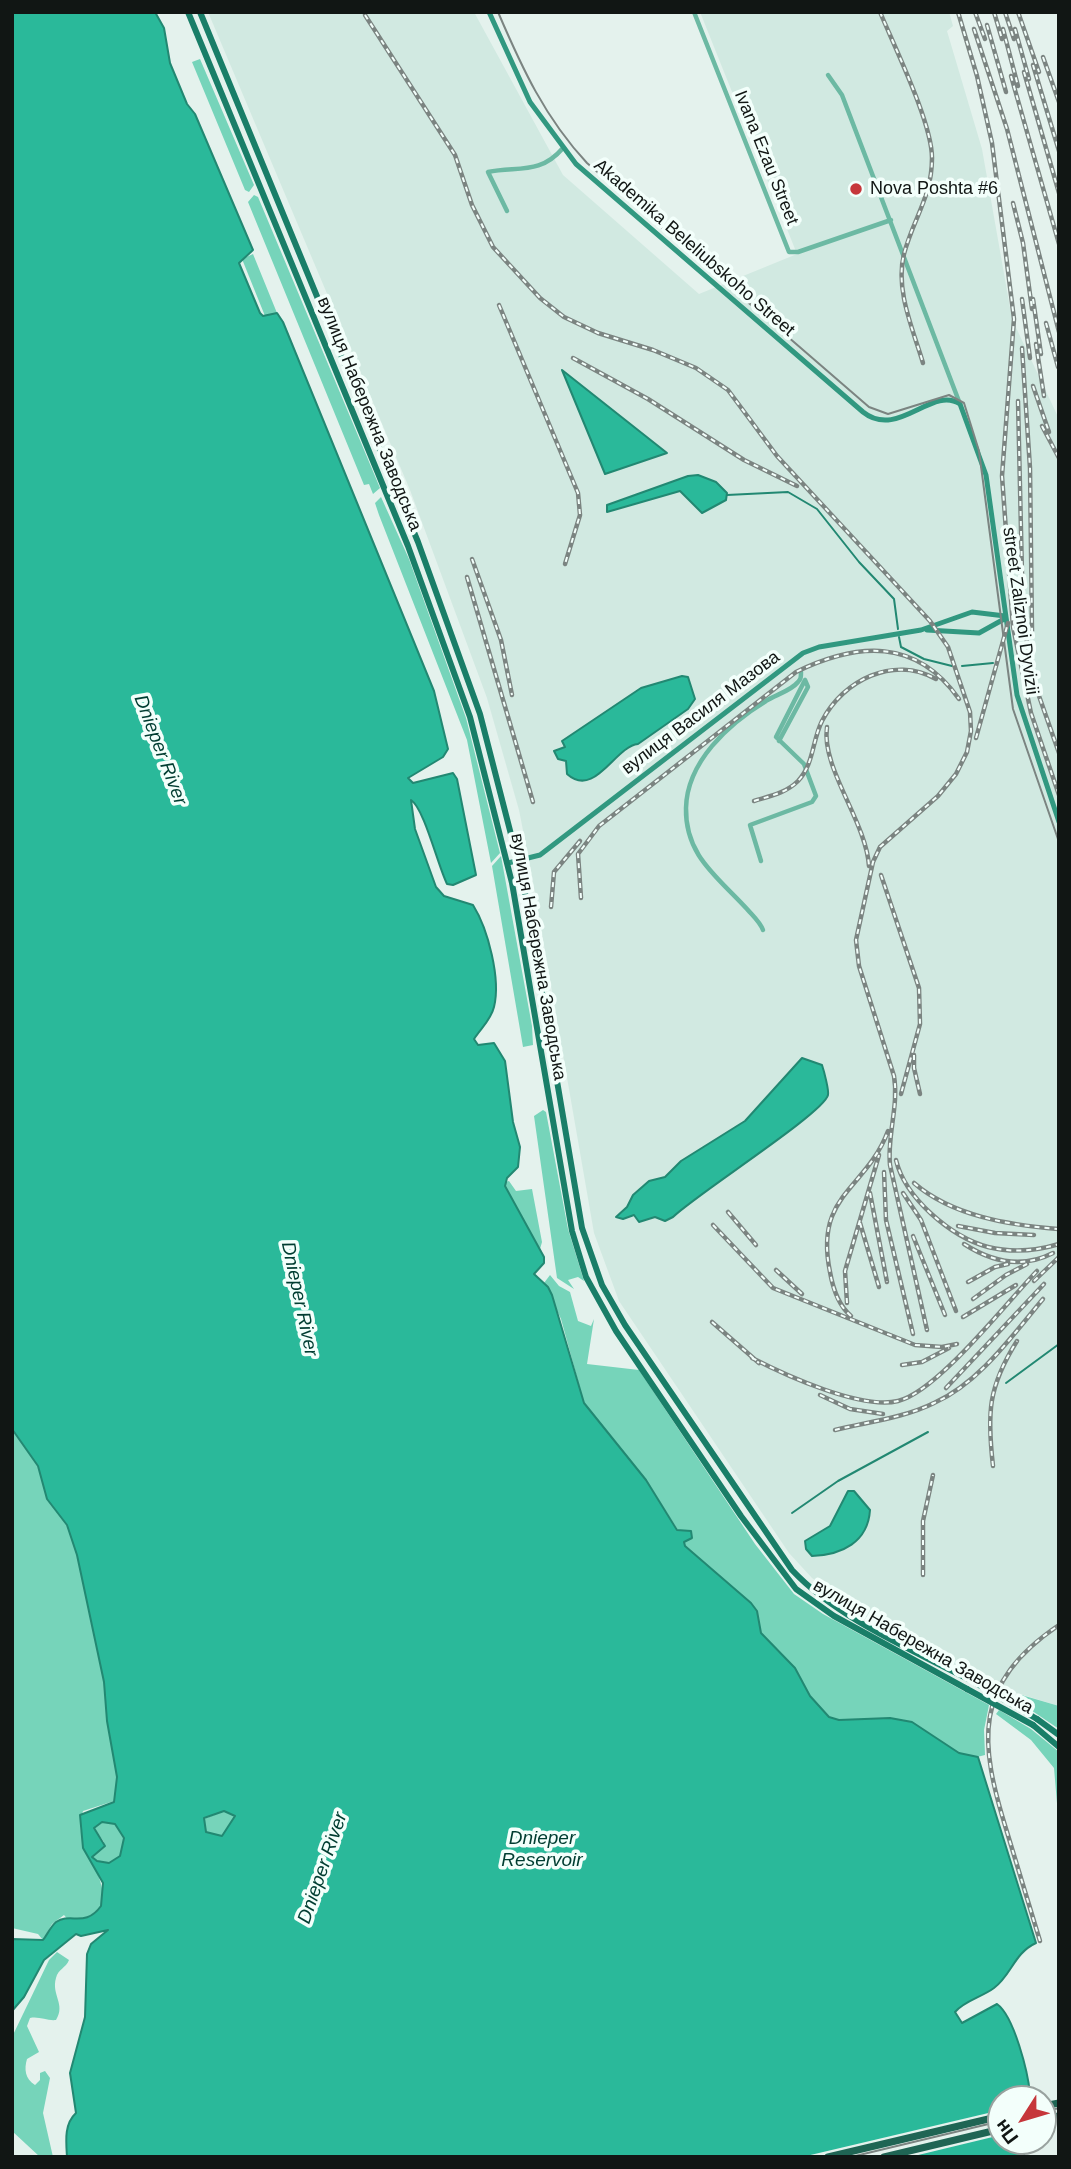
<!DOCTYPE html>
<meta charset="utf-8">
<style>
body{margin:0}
#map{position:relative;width:1071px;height:2169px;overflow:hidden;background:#e4f2ed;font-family:Arial,sans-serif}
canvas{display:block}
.frame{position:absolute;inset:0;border:14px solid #111614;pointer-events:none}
.north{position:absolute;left:987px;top:2085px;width:70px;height:70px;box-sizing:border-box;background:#f3fffb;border:2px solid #99a29f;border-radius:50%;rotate:233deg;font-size:19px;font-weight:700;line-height:28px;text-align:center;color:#111614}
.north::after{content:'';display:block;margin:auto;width:24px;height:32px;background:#c6373b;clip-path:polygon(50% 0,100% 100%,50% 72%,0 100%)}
</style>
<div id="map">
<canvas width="1071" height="2169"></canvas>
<div class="frame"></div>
<div class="north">Пн</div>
</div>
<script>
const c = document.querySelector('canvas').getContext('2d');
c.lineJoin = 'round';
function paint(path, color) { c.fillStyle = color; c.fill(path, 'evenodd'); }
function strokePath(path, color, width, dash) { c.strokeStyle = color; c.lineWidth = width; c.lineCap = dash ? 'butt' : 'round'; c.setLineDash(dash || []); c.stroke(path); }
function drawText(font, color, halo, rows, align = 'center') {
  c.font = font + ' Arial,sans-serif'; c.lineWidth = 7; c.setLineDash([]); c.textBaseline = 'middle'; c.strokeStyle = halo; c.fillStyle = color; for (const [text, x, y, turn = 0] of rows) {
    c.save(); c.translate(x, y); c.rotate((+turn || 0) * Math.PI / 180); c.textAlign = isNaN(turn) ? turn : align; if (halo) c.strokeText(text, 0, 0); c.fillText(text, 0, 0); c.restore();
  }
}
paint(new Path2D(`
 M 208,12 L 474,12 L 563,175 L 699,294 L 797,254 L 700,12 L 949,12 L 953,26 L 947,31 L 982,149 L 1012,319 L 1059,419 L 1059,1706 L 994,1686 L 853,1610 L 812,1578 L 789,1553 L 619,1301 L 594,1233 L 532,876 L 519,810 L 487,698 L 410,490 Z`), '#d1e9e1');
paint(new Path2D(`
 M 200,59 L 254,185 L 249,192 L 245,190 L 192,62 Z
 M 254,195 L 258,197 L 380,488 L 373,494 L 369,484 L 364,485 L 248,202 Z
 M 253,254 L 277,313 L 265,316 L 242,259 Z
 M 381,497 L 409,559 L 466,718 L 500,853 L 491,863 L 467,740 L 379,515 L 375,503 Z
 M 501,856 L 532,1026 L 533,1045 L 523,1047 L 492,866 Z
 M 543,1110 L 546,1112 L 568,1229 L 584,1281 L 578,1277 L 568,1280 L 574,1289 L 557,1278 L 534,1116 Z
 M 509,1181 L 516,1191 L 532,1189 L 542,1242 L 540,1249 L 506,1191 L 505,1182 Z
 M 550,1275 L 559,1286 L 570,1292 L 578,1321 L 591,1326 L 594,1319 L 587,1364 L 639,1370 L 755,1544 L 794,1594 L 823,1614 L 989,1705 L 984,1730 L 985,1755 L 973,1758 L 959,1753 L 912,1722 L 890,1718 L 839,1720 L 829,1717 L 810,1696 L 795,1668 L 761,1633 L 757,1611 L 751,1603 L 685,1546 L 684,1530 L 678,1530 L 646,1480 L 584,1403 L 561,1319 L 544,1283 Z
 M 12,1429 L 38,1466 L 47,1499 L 67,1525 L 77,1555 L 104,1682 L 107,1721 L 117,1777 L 114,1801 L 83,1811 C 71,1848 109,1870 102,1906 L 85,1920 L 69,1921 L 64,1915 L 52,1924 L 43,1940 L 38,1934 L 12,1928 Z
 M 1018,1694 L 1059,1706 L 1059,1729 L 1016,1700 Z
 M 999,1710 L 1031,1729 L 1059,1752 L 1059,1827 L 1054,1768 L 1031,1740 L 996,1714 Z
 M 224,1811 L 236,1816 L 222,1836 L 205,1832 L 204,1819 Z
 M 102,1822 L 115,1824 L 124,1838 L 120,1856 L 109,1863 L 97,1861 L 92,1856 L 104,1842 L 94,1828 Z
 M 57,1952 L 69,1960 C 66,1968 58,1969 56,1978 C 51,1995 66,2004 56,2020 C 47,2021 39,2016 30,2018 L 27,2026 L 39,2052 L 27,2059 C 24,2069 25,2079 35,2085 L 40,2080 L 40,2073 L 45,2071 L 50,2078 L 43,2113 L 53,2157 L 40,2157 L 12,2131 L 12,2037 L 49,1960 Z`), '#76d4ba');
const water = new Path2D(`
 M 12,12 L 155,12 L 164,28 L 170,63 L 187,104 L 195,114 L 253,250 L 239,263 L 260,313 L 263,316 L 277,313 L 283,322 L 434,691 L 448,749 L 443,757 L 408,778 L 413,783 L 453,773 L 457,779 L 476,875 L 453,885 L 447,884 C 438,866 424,808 411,800 L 415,829 L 436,887 L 444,896 L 473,905 C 488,929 501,979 494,1007 C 491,1020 481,1028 474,1039 L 478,1045 L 494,1043 L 505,1061 L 513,1122 L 520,1147 L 518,1167 L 507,1178 L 505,1186 L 544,1257 L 544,1263 L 534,1274 L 548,1287 L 552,1295 L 584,1403 L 646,1480 L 677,1530 L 691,1531 L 692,1538 L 684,1542 L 685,1546 L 751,1603 L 757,1611 L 761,1633 L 795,1668 L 810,1696 L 829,1717 L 839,1720 L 890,1718 L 912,1722 L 959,1753 L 978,1757 L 1036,1943 C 1014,1953 1011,1976 994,1988 C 982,1997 964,2001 955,2012 L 962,2023 L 997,2004 C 1014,2016 1028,2072 1030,2094 L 1027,2099 L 1001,2099 L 1001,2141 L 1018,2141 L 1025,2157 L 67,2157 C 66,2141 64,2124 76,2113 L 70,2073 L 85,2017 L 87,1954 L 91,1944 L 108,1930 L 81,1936 L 76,1934 L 44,1960 L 24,1997 L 12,2011 L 12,1939 L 43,1940 C 47,1935 51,1926 56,1922 C 71,1912 85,1928 101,1906 L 103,1883 L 83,1848 L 80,1815 L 114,1802 L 117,1777 L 107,1721 L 104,1682 L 77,1555 L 67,1525 L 47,1499 L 38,1466 L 12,1429 ZM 224,1811 L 235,1816 L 222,1836 L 206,1832 L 204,1818 ZM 102,1822 L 115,1824 L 124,1838 L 120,1856 L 109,1863 L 97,1861 L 92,1857 L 105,1846 L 94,1828 Z
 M 562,370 L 667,453 L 605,474 Z
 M 698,475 L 716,482 L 727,493 L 726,500 L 702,513 L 680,491 L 607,512 L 607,505 L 688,476 Z
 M 682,676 L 688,677 L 695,699 L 688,709 L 638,744 C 615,746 595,799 567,774 L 566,761 L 558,759 L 554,751 L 565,747 L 562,741 L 641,688 Z
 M 802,1058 L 822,1065 C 824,1071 829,1090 828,1095 C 824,1113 695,1195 673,1217 L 665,1221 L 655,1217 L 639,1222 L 634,1215 L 623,1219 L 616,1217 L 627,1207 L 633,1195 L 649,1181 L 665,1177 L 681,1161 L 745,1121 Z
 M 848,1491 L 854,1491 L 870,1510 C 868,1542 842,1555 812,1556 L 806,1549 L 805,1541 L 830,1526 Z`);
paint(water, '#2ab99a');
strokePath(water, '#228872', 2);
paint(new Path2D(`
 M 1001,2110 L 1001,2135 L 910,2157 L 802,2157 Z`), '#e4f2ed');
strokePath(new Path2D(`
 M 727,495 L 788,492 L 817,509 L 859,562 L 894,599 L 898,629
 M 899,637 L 901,647 L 924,659 L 952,666
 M 962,666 L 993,663
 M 1006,1383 L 1059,1344
 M 792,1513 L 838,1481 L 928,1432`), '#228872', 2);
strokePath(new Path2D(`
 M 694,12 L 789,252 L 798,252 L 891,220
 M 828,75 L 842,95 L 960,404
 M 507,211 L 488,172 C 518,166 540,175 563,148
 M 779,741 L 808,687 L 805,680
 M 761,861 L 750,825 L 812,802 L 816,796 L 804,764 L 776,737 L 805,680
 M 763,930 C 760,922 753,916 747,909 C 718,877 685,856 686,808 C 687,762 728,724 766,701 C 775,695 791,691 798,682 C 801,679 801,677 801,672`), '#6cb9a3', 4.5);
strokePath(new Path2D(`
 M 489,12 L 530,102 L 576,164 L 863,412 C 898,440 932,385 960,404 L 986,475 L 1017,695 L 1059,822
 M 927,630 L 979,633 L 1006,618
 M 508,863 L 540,855 L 803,653 L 819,647 L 921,630 L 972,612 L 1005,616`), '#319880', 5);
strokePath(new Path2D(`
 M 188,12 L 408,546 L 470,717 L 512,883 L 572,1231 L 586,1277 L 616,1331 L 741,1516 L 796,1589 L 834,1616 L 967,1689
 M 200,12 L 418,542 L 480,714 L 523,881 L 582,1228 L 602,1285 L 625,1325 L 792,1570 C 838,1619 913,1650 972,1681
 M 1037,1719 L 1059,1735
 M 1033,1725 L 1059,1747`), '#197e68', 6);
strokePath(new Path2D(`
 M 1043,2106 L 1059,2103
 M 1043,2119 L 1059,2116
 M 828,2157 L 1001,2116
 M 884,2157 L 1001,2129`), '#1f6554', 7);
strokePath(new Path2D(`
 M 498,12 C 522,68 545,118 587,163 L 869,407 L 888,414 L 949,395 L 964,403 L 979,451 L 1013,709 L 1059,842
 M 1043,2112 L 1059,2108
 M 851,2157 L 1001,2121`), '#7b8481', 2);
const rail = new Path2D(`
 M 880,12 C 895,48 932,123 932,158 C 932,197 913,219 904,254 C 895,290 913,329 923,363
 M 958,12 L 977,76 L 992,143 L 1014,319 L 1002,476 L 1013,627 L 1031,713 L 1059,795
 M 975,12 L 985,39
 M 994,12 L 1002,39
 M 1005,12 L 1014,39
 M 1018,12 L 1039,72
 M 365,15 L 455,155 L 472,205 L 493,247 L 540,298 L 564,317 L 598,333 L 653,350 L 696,368 L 728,390 L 777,456 L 930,621 L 948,647 L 970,712 L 971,731 L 967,752 L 956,774 L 938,796 L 880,847 L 873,862 L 856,940 L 859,966 L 894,1076 C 899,1106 887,1135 890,1165 L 927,1330
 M 987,25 L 1006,92
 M 974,29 L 1007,129 L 1059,332
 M 1003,29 L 1018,86
 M 1015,29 L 1029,79
 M 1043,57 L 1059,102
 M 1033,65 L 1059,151
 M 1024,72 L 1059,193
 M 1011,76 L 1059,244
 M 1013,203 L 1023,243 L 1032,309
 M 1022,299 L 1030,358
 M 1033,299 L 1041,354
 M 499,305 L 578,493 L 580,515 L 565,564
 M 1046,323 L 1058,367
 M 1036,344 L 1044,396
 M 1022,348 L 1030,468 L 1032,631
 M 573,358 L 648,399 L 744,460 L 797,486
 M 1033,386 L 1049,432
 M 1018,401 L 1023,617 L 1032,676 L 1059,753
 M 1042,426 L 1059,458
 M 472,559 L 501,640 L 512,695
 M 467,577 L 533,802
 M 827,727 C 821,768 866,821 869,866
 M 976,738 L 1008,623
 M 754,801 C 770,796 786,793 798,781 C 814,764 812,741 822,721 C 843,680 894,655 936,679
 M 881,875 L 919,988 L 920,1024 L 901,1094
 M 581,898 L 578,854 L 599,826 L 796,672 C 858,642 916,638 959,699
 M 551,907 L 554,872 L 580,841
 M 914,1055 L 914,1068 L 920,1094
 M 896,1160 C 905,1198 951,1237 988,1247 C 1012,1253 1036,1251 1059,1244
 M 884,1172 L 886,1220 L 913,1334
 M 914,1183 C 952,1216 1009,1225 1058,1229
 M 870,1193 L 887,1282
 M 903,1193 L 921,1220 L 956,1311
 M 728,1212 L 756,1245
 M 860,1223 L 879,1287
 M 713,1225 L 773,1288 L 915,1345 L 942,1347 L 957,1344
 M 958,1226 L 995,1233 L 1034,1235
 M 913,1236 L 945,1315
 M 964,1244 C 992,1262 1022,1269 1053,1253
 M 776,1270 L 802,1294
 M 1034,1281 L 1059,1257
 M 968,1282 L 995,1267 L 1008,1264
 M 973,1299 L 1006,1275 L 1027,1264
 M 847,1303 L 845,1271 L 879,1155
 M 851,1316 C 838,1305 833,1289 830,1272 C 814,1194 866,1190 888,1131
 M 963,1317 L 1016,1285
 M 712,1322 L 759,1363
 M 752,1358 C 785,1375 861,1410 898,1401 C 937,1392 1007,1302 1037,1271
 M 902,1365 L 922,1362 L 949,1348
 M 946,1388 L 1044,1284
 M 820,1395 L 850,1409 L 883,1414
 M 835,1430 C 867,1422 904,1418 934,1403 C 979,1383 1012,1336 1043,1299
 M 993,1466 C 987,1413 988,1387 1017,1341
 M 923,1575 L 923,1521 L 933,1475
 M 1040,1941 C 1029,1905 1018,1868 1007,1832 C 979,1742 972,1684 1059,1625`);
strokePath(rail, '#7b8481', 4.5);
strokePath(rail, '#f3fffb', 2, [5]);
strokePath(new Path2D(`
 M 972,1681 L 1037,1719
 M 967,1689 L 1033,1725`), '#197e68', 6);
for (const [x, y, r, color] of [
 [856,189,7,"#c6373b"]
]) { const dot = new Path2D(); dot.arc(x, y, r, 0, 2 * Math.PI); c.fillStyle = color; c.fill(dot); strokePath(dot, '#f3fffb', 2.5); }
drawText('18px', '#111614', '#f3fffb', [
 ["Ivana Ezau Street",766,158,68],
 ["Akademika Beleliubskoho Street",694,248,41],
 ["вулиця Набережна Заводська",369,414,68],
 ["street Zaliznoi Dyvizii",1020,611,82],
 ["вулиця Василя Мазова",701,713,-37],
 ["вулиця Набережна Заводська",538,957,80],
 ["вулиця Набережна Заводська",923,1647,30]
]);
drawText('18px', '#111614', '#f3fffb', [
 ["Nova Poshta #6",870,189]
], 'left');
drawText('italic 19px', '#003d31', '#f3fffb', [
 ["Dnieper River",160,750,69],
 ["Dnieper River",299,1299,78],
 ["Dnieper",542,1839],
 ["Reservoir",542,1861],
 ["Dnieper River",323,1868,-71]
]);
</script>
